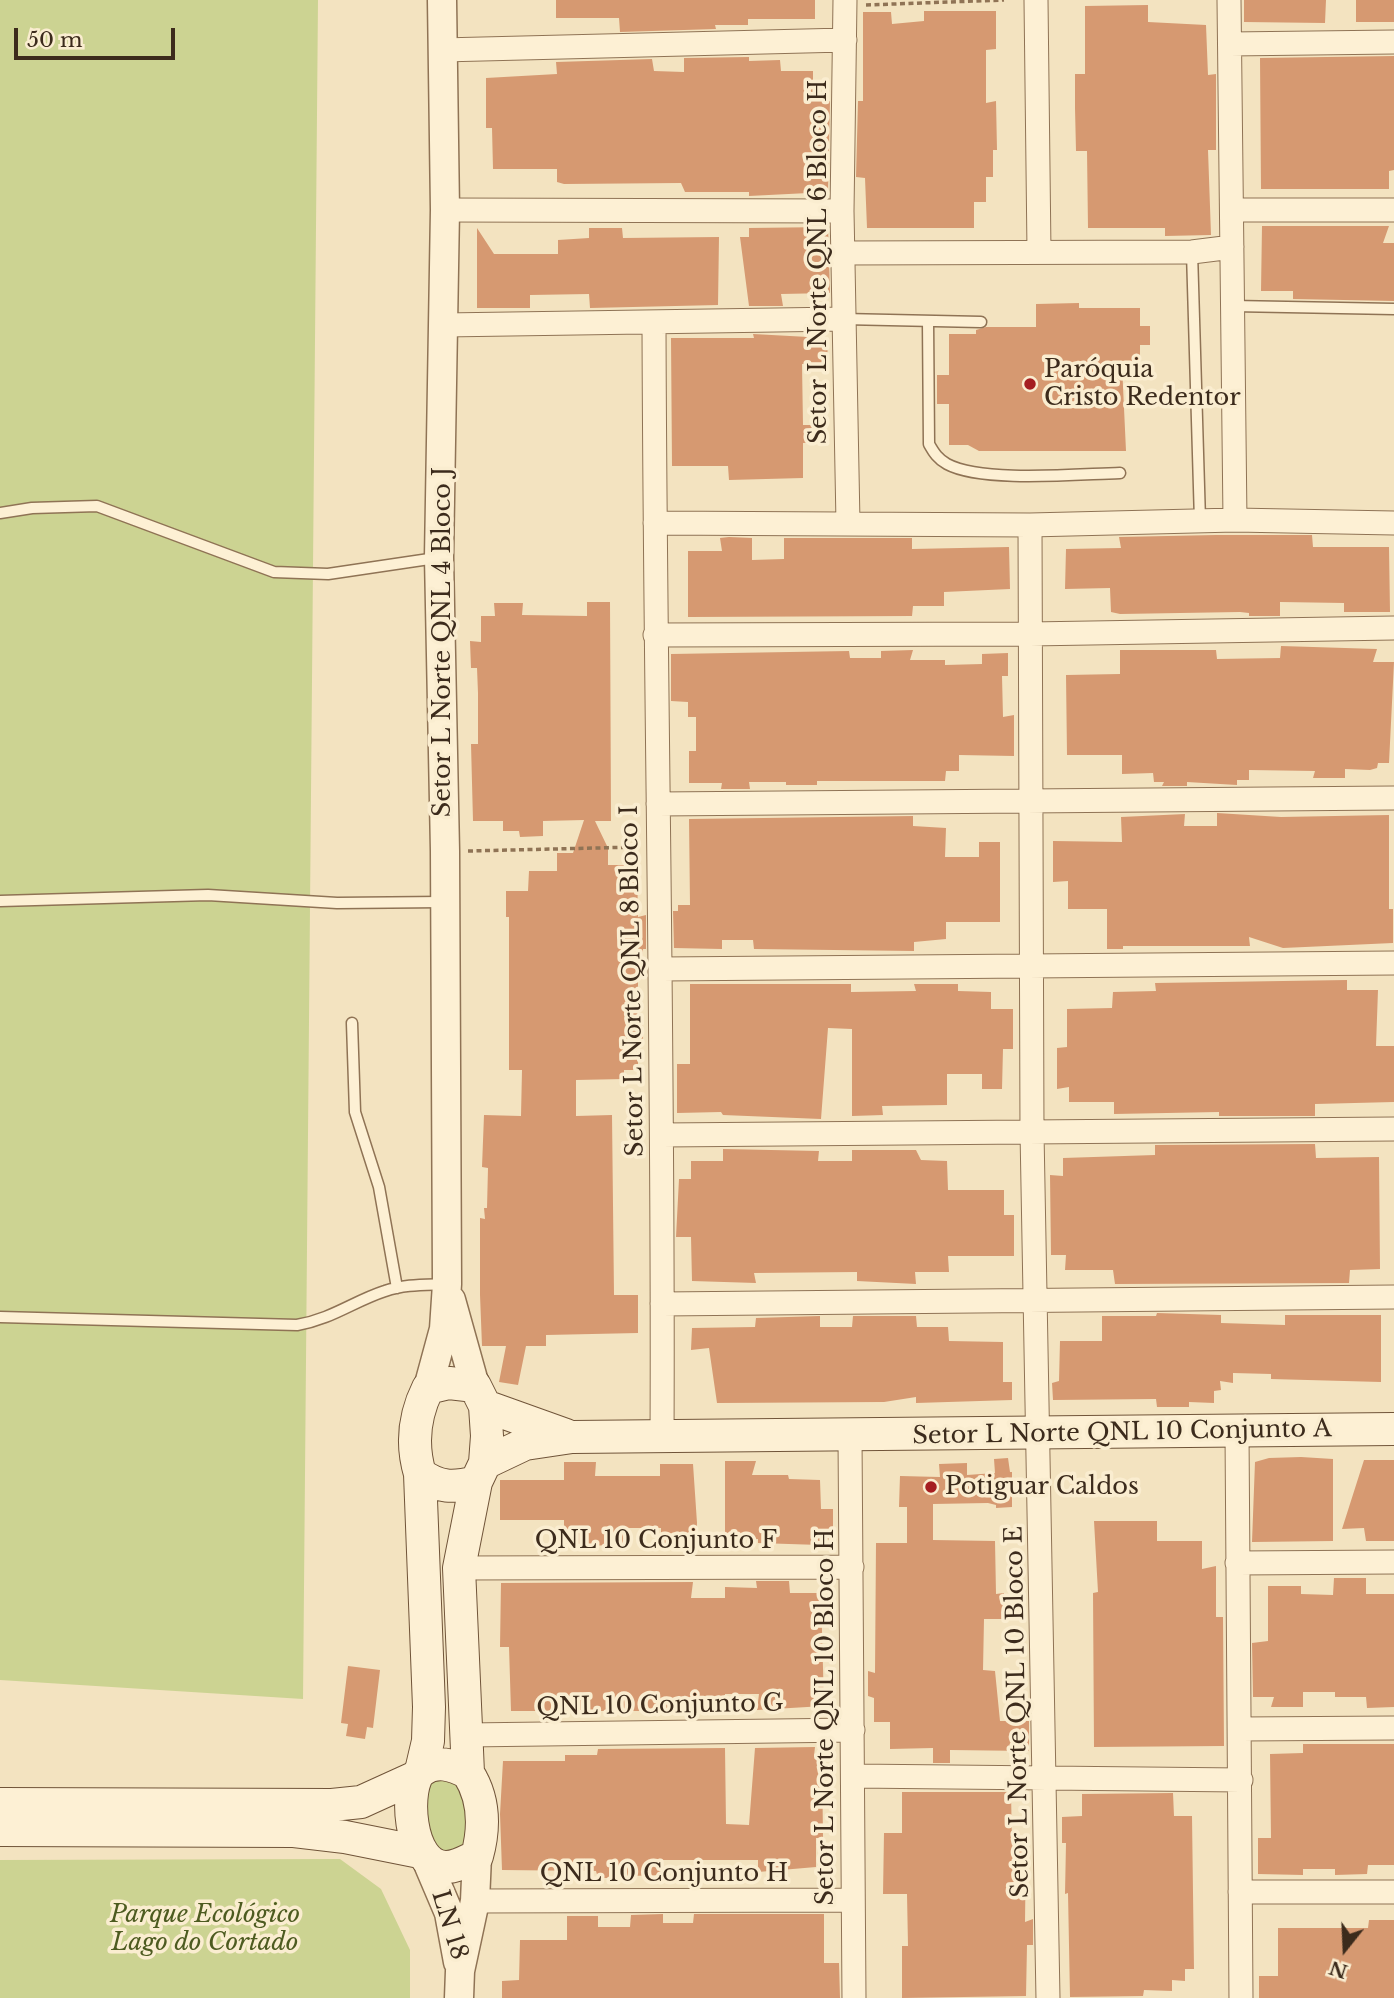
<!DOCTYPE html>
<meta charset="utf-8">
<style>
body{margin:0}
#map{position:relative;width:1394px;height:1998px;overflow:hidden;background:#f3e3c0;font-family:"Libre Baskerville",serif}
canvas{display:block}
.north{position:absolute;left:1310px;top:1914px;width:70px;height:70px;-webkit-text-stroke:5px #faedd0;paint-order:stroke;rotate:198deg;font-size:19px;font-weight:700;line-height:28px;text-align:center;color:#3c2b1c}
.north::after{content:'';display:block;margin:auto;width:24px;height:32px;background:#3c2b1c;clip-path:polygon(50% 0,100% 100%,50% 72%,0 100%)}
.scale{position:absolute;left:14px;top:28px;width:161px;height:32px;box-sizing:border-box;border:4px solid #3c2b1c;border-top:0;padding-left:9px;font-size:21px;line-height:24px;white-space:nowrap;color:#3c2b1c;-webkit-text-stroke:5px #faedd0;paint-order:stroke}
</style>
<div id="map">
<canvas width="1394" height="1998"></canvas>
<div class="north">N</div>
<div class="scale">50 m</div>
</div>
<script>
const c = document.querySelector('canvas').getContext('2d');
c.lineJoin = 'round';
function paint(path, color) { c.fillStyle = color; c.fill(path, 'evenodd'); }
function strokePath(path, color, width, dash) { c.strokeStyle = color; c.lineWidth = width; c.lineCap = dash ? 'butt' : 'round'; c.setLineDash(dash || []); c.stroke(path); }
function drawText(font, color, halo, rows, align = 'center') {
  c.font = font + ' "Libre Baskerville",serif'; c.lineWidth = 7; c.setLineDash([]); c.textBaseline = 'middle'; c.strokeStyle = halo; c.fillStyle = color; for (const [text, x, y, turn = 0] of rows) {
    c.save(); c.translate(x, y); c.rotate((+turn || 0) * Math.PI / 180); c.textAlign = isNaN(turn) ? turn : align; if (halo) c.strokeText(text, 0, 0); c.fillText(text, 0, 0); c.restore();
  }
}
paint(new Path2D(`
 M 0,0 L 318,0 L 303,1699 L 0,1680 Z
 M 436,1773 L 464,1783 L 469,1833 L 461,1854 L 429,1853 L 425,1792 Z
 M 340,1859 L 381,1889 L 410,1950 L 410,1998 L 0,1998 L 0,1860 Z`), '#ccd392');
paint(new Path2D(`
 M 556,0 L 815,0 L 815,19 L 748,19 L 748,25 L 715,25 L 716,29 L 620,32 L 619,18 L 556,18 Z
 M 1244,0 L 1326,0 L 1325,23 L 1244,22 Z
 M 1356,0 L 1394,0 L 1394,22 L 1356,22 Z
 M 1148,5 L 1148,22 L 1206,25 L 1208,75 L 1216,74 L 1216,150 L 1208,150 L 1211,235 L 1165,236 L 1165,228 L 1088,228 L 1087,151 L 1076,151 L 1075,108 L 1075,74 L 1085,74 L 1085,6 Z
 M 924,11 L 996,11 L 996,49 L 986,50 L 986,103 L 996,101 L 997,150 L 993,150 L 993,177 L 986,177 L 986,202 L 974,202 L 974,228 L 867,228 L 865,178 L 856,177 L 858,101 L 863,101 L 863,12 L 891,12 L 892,24 L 924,21 Z
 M 1394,56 L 1394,170 L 1389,171 L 1389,189 L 1261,189 L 1260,58 Z
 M 749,57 L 749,61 L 780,60 L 781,71 L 813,71 L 813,101 L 830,101 L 828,192 L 749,196 L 749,192 L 685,192 L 681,183 L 564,184 L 557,182 L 557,169 L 493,169 L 492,128 L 486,128 L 486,78 L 557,74 L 556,62 L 652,59 L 654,71 L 684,72 L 684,58 Z
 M 1262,226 L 1389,226 L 1383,243 L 1394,243 L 1394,301 L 1293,299 L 1293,291 L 1261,291 Z
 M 828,227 L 830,293 L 781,294 L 783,306 L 749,306 L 740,237 L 749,237 L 749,228 Z
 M 477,228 L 494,254 L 558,254 L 558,240 L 589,238 L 589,228 L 622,228 L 623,238 L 719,237 L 718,305 L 590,308 L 589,294 L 530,295 L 530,308 L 477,308 Z
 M 1079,303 L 1079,308 L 1140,308 L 1140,326 L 1150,326 L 1150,345 L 1140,345 L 1140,362 L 1122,365 L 1126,451 L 979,451 L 968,445 L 949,445 L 949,404 L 937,404 L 937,375 L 949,375 L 949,334 L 976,334 L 976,330 L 986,327 L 1036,327 L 1036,304 Z
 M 753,334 L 827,338 L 828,364 L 802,364 L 803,425 L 816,425 L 817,442 L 803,443 L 803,478 L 729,480 L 728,466 L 672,466 L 671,338 L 754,338 Z
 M 1216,535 L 1312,535 L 1313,547 L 1389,547 L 1390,612 L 1344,612 L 1344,603 L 1280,602 L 1280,616 L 1249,616 L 1249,613 L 1240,612 L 1120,614 L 1111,612 L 1110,588 L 1065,589 L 1066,549 L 1121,548 L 1119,537 Z
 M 729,537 L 752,538 L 752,560 L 784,559 L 784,538 L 912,538 L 912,549 L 1009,547 L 1010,589 L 944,592 L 944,606 L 913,606 L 912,616 L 688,617 L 688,551 L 722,551 L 720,538 Z
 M 587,602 L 610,602 L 611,821 L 595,821 L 608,848 L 608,865 L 637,865 L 638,917 L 646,915 L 646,949 L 643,949 L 643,968 L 638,966 L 638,1019 L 643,1019 L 643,1044 L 638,1044 L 638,1070 L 624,1070 L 624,1079 L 576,1080 L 576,1116 L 612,1115 L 614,1295 L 638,1295 L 638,1333 L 546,1335 L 546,1346 L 526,1346 L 518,1385 L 499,1382 L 506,1346 L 482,1346 L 480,1295 L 480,1218 L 485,1219 L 484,1208 L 487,1208 L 488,1168 L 482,1167 L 484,1115 L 521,1116 L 522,1070 L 509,1070 L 509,917 L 506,917 L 506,891 L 528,891 L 529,871 L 557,871 L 557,853 L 573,853 L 584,820 L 543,821 L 543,836 L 520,837 L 519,831 L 503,831 L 503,821 L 473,821 L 471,744 L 478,744 L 478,693 L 477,668 L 471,668 L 470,641 L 481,642 L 481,616 L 495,616 L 494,603 L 523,603 L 522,615 L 587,616 Z
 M 1281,646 L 1377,649 L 1373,662 L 1394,662 L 1389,763 L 1378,763 L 1377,768 L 1370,770 L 1345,769 L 1345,778 L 1313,778 L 1315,771 L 1249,770 L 1249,780 L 1237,780 L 1237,785 L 1187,782 L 1187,786 L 1162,786 L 1164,782 L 1154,782 L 1153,773 L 1122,774 L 1122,755 L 1067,755 L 1066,675 L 1120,674 L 1120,650 L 1216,650 L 1217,659 L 1280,658 Z
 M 913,650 L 910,660 L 945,660 L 945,665 L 982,664 L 982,654 L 1008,653 L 1008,676 L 1002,676 L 1003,717 L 1014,715 L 1014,756 L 959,755 L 959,771 L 946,771 L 945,781 L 817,781 L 817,785 L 786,785 L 786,782 L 749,782 L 750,789 L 721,789 L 722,783 L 689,783 L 689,751 L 696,751 L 696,717 L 688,717 L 688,702 L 671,701 L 671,654 L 849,651 L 850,658 L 881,658 L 881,651 Z
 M 1217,813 L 1281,817 L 1389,815 L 1389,909 L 1393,909 L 1393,943 L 1283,948 L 1249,937 L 1250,946 L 1123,946 L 1123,949 L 1107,949 L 1107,909 L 1068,909 L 1068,881 L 1053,882 L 1053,841 L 1122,842 L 1121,817 L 1185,814 L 1184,826 L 1217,826 Z
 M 913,816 L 913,826 L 946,828 L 945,857 L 979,857 L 979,842 L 1000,842 L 1000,922 L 946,922 L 946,939 L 914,942 L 914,951 L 754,949 L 753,940 L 722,940 L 722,949 L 674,948 L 673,911 L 678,911 L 678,905 L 690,905 L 689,819 Z
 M 1347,980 L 1347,990 L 1378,990 L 1376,1046 L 1394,1046 L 1394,1102 L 1315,1104 L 1315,1116 L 1219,1116 L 1219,1112 L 1114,1114 L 1114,1102 L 1069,1102 L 1069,1087 L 1057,1089 L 1057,1048 L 1067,1047 L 1067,1009 L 1112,1008 L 1113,992 L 1156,991 L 1155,983 Z
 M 690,984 L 851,984 L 851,992 L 916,991 L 914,984 L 958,984 L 958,991 L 991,992 L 991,1009 L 1013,1009 L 1013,1049 L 1003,1049 L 1002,1089 L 982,1089 L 982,1074 L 947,1074 L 947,1105 L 882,1106 L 883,1115 L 852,1116 L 852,1029 L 828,1028 L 821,1119 L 723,1115 L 721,1112 L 677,1113 L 677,1064 L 690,1064 Z
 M 1315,1144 L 1316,1158 L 1379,1157 L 1380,1269 L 1350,1270 L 1349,1283 L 1115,1284 L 1113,1270 L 1065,1270 L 1066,1255 L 1051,1255 L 1050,1175 L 1063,1176 L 1063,1158 L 1155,1155 L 1155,1145 Z
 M 723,1149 L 819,1151 L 818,1161 L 852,1161 L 852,1150 L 916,1150 L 921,1160 L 947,1161 L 948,1190 L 1004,1190 L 1004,1215 L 1014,1215 L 1014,1256 L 948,1256 L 949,1272 L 915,1272 L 916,1284 L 857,1281 L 857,1272 L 754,1273 L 756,1283 L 692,1281 L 691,1237 L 676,1237 L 679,1179 L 691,1179 L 691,1161 L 723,1161 Z
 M 1157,1313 L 1221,1315 L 1221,1323 L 1285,1325 L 1285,1315 L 1381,1315 L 1381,1382 L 1271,1379 L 1271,1374 L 1233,1373 L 1233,1383 L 1220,1381 L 1221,1390 L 1214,1391 L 1214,1403 L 1189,1402 L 1189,1407 L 1157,1407 L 1156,1399 L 1053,1400 L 1052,1383 L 1059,1381 L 1060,1341 L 1102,1341 L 1102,1316 L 1156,1316 Z
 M 820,1316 L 820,1327 L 852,1327 L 853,1316 L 916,1316 L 917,1327 L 948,1327 L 949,1341 L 1003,1342 L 1003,1382 L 1012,1382 L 1012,1400 L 916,1403 L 916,1397 L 884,1402 L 717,1403 L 709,1348 L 691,1350 L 692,1328 L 755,1327 L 756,1318 Z
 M 1301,1457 L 1333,1459 L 1333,1541 L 1252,1542 L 1255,1462 L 1269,1458 Z
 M 1008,1458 L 1010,1472 L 1012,1472 L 1012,1507 L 996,1508 L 996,1505 L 988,1503 L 933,1504 L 933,1540 L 995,1541 L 996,1594 L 1004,1593 L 1003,1619 L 984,1619 L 983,1670 L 995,1671 L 1000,1721 L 1029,1721 L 1029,1751 L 950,1750 L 950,1763 L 933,1763 L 933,1748 L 890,1749 L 890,1722 L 874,1722 L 874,1698 L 868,1696 L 868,1671 L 875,1673 L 876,1543 L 907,1543 L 907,1507 L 899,1507 L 900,1476 L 940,1477 L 939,1464 L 967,1463 L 967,1475 L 995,1473 L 994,1459 Z
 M 1364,1460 L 1394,1460 L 1394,1541 L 1366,1541 L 1364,1528 L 1342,1529 Z
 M 725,1461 L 756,1461 L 752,1475 L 788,1475 L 789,1479 L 820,1480 L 821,1509 L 833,1509 L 833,1539 L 821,1540 L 820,1545 L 758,1543 L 758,1539 L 725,1542 Z
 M 564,1462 L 596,1462 L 595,1476 L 660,1476 L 660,1464 L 693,1464 L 697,1523 L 696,1544 L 661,1545 L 661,1528 L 628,1528 L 628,1545 L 564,1546 L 564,1520 L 500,1520 L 500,1480 L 564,1480 Z
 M 1094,1521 L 1157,1521 L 1157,1541 L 1202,1541 L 1202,1569 L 1216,1566 L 1216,1617 L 1223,1617 L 1224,1746 L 1094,1747 L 1093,1593 L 1098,1592 Z
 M 1334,1578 L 1366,1578 L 1366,1594 L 1394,1594 L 1394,1707 L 1367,1708 L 1366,1697 L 1335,1697 L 1335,1692 L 1303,1692 L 1303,1707 L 1271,1707 L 1274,1697 L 1253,1697 L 1252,1643 L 1268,1641 L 1268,1586 L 1301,1586 L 1301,1594 L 1333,1595 Z
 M 756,1581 L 789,1581 L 790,1593 L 821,1593 L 824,1706 L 757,1710 L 759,1694 L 725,1694 L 725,1703 L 694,1703 L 693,1711 L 511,1711 L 509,1647 L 500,1647 L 501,1583 L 693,1582 L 691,1598 L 725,1598 L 725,1587 L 757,1588 Z
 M 348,1666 L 380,1670 L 373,1728 L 367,1727 L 365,1739 L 346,1736 L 348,1724 L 341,1723 Z
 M 1303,1744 L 1394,1744 L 1394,1865 L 1368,1865 L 1367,1874 L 1335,1875 L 1335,1869 L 1303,1869 L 1303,1875 L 1258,1874 L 1258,1838 L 1271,1838 L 1270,1754 L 1303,1753 Z
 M 815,1747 L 814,1756 L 822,1758 L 823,1838 L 816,1838 L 816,1867 L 758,1872 L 758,1860 L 662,1860 L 663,1875 L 630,1876 L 630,1878 L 598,1878 L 596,1871 L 502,1870 L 500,1814 L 503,1761 L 565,1761 L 565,1755 L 597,1755 L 598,1749 L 725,1748 L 726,1824 L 749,1825 L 755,1748 Z
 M 902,1792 L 1011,1792 L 1012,1844 L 1026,1842 L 1025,1922 L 1033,1919 L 1033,1945 L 1027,1945 L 1026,1996 L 902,1998 L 902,1946 L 908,1946 L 907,1894 L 883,1894 L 884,1833 L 902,1833 Z
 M 1173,1793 L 1174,1816 L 1192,1816 L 1194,1969 L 1185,1969 L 1185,1981 L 1172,1980 L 1172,1991 L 1144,1990 L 1143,1996 L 1070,1997 L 1068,1893 L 1065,1894 L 1066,1843 L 1062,1843 L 1062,1817 L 1082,1816 L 1082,1794 Z
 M 663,1914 L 663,1923 L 693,1923 L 694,1914 L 824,1914 L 824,1963 L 839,1963 L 840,1998 L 502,1998 L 502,1981 L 519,1980 L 520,1940 L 567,1940 L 567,1916 L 598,1916 L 598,1927 L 630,1927 L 631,1915 Z
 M 1369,1920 L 1394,1920 L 1394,1998 L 1259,1998 L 1259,1976 L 1278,1976 L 1278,1928 L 1368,1928 Z`), '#d69971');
const service = new Path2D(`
 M 1192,252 L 1200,521
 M 1233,306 L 1394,309
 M 843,319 L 981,322
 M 928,321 L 929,444 C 934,453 938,459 947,464 C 982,483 1078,474 1120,473
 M 0,513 L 32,508 L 97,506 L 274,572 L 328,574 L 436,558
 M 0,901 L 208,895 L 337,903 L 443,902
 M 352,1023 L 355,1112 L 379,1187 L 397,1288
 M 0,1317 L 297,1325 C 332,1319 354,1301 385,1291 C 405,1284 426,1285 447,1284`);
const minor = new Path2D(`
 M 845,0 L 842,211 L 848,523
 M 1036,0 L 1039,251
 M 1229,0 L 1235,520
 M 1230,44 L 1394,42
 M 442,50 L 845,40
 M 445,210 L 842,211
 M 1233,210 L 1394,210
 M 842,253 L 1192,252 L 1232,247
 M 654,323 C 655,695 664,1066 662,1438
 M 444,325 L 842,319
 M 655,523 L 1030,525 L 1235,520 L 1394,523
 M 1030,525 L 1032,1132 L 1048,1998
 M 655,635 L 1030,634 L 1394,628
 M 658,804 L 1394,798
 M 662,969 L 1394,963
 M 662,1135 L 1394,1129
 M 662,1304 L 1394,1297
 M 1237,1432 L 1241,1998
 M 850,1437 L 854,1998
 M 1237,1563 L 1394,1562
 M 459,1568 L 852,1567
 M 1241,1729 L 1394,1728
 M 467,1735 L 853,1730
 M 854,1776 L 1241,1780
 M 1240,1892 L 1394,1892
 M 475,1901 L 853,1900`);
const tertiary = new Path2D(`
 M 451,1300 L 475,1386
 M 428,1388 L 444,1329 L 447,1284 L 445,851 L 439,557 L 445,210 L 442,0
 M 426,1859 L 449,1913 L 458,1962
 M 459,1998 L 460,1971 L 475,1901 L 477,1856`);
const secondary = new Path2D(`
 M 485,1406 L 566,1435
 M 485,1463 L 525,1444 L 572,1437 L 1394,1429
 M 420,1474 C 439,1488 453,1488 476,1482
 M 421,1771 L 428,1741 L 429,1707 L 420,1474 C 411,1444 414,1416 428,1388 L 449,1383 L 475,1386 L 485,1406 L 487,1436 L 485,1463 L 476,1482 L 459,1568 L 468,1773 C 484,1798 485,1827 477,1856 C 468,1860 457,1867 446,1867 C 407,1867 404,1784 421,1771 C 436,1759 453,1765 468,1773
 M 0,1804 L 332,1805 L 361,1802 L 416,1777
 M 0,1830 L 294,1831 L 345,1837 L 420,1852`);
strokePath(service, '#8f7355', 13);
strokePath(minor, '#8f7355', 25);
strokePath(tertiary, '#8f7355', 31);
strokePath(secondary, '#705439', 34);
strokePath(new Path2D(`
 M 866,5 L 1004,0
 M 468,851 L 639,847`), '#8f7355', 3.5, [5, 3.5]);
strokePath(service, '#fdf0d4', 10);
strokePath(minor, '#fdf0d4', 23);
strokePath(tertiary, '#fdf0d4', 28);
strokePath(secondary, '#fdf0d4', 32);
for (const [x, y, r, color] of [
 [1030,384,7,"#a51e21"],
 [931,1487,7,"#a51e21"]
]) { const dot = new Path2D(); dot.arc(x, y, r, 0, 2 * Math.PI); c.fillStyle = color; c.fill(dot); strokePath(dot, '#faedd0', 2.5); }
drawText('24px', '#3c2b1c', '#faedd0', [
 ["Setor L Norte QNL 6 Bloco H",819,262,-90],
 ["Setor L Norte QNL 4 Bloco J",443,642,-90],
 ["Setor L Norte QNL 8 Bloco I",633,981,-91],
 ["Setor L Norte QNL 10 Conjunto A",1122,1433,-1],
 ["QNL 10 Conjunto F",656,1541],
 ["QNL 10 Conjunto G",660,1706,-1],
 ["Setor L Norte QNL 10 Bloco E",1018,1712,-91],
 ["Setor L Norte QNL 10 Bloco H",826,1717,-90],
 ["QNL 10 Conjunto H",664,1874],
 ["LN 18",449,1925,73]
]);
drawText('24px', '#3c2b1c', '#faedd0', [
 ["Paróquia",1044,370],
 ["Cristo Redentor",1044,398],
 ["Potiguar Caldos",945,1487]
], 'left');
drawText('italic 24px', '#4d5b20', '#faedd0', [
 ["Parque Ecológico",205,1915],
 ["Lago do Cortado",205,1943]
]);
</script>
